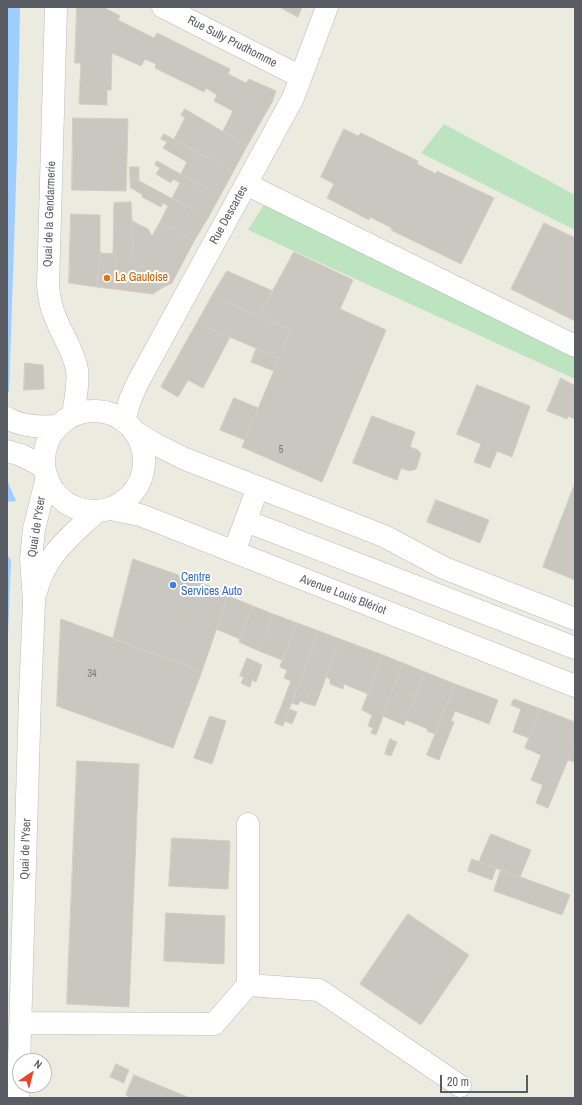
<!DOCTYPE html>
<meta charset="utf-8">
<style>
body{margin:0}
#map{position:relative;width:582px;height:1105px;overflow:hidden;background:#ecebe0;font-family:"Archivo Narrow",sans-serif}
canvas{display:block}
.frame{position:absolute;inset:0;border:8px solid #595c62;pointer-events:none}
.north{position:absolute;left:12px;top:1053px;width:40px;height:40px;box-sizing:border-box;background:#fff;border:1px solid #bdbec0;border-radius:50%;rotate:35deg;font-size:11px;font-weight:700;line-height:16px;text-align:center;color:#595c62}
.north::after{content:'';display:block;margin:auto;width:14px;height:18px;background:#e94629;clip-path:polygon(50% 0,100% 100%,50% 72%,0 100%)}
.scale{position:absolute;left:440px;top:1075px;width:88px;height:18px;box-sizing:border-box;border:2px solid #595c62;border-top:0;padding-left:5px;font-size:12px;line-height:14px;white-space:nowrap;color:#595c62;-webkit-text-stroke:3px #fff;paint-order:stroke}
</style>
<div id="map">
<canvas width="582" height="1105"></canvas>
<div class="frame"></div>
<div class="north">N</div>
<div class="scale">20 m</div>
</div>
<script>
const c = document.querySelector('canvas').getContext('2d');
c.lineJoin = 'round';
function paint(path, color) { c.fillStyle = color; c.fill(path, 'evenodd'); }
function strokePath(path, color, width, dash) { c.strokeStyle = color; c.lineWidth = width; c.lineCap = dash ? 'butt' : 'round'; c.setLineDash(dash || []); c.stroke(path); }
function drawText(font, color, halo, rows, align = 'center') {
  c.font = font + ' "Archivo Narrow",sans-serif'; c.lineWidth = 4; c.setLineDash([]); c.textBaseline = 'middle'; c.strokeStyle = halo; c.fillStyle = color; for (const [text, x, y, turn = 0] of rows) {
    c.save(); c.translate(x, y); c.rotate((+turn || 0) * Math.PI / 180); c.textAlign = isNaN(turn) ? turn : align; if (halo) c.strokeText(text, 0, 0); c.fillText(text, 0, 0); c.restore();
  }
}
paint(new Path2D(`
 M 444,124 L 575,195 L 575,230 L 421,153 Z
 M 269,197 L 575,333 L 575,379 L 248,230 Z`), '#bce5bf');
paint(new Path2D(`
 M 7,7 L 20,7 L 17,153 L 9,392 L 7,392 Z
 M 7,480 L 16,501 L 7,502 Z
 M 7,554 L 11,560 L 7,661 Z`), '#9ecdff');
const building = new Path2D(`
 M 77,7 L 103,7 L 120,16 L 118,20 L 154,38 L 157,33 L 230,69 L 228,74 L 246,83 L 249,79 L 276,91 L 272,102 L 247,146 L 223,131 L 233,111 L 214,101 L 217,95 L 206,88 L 204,92 L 155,68 L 156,64 L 145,59 L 141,66 L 112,53 L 111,90 L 107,90 L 107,105 L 79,104 L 81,63 L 75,63 Z
 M 280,7 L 302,7 L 298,17 Z
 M 185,109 L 247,146 L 233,172 L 174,139 L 185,118 L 181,115 Z
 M 73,118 L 128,119 L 126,191 L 72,190 Z
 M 344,129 L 358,136 L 361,133 L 418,161 L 417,164 L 436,174 L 437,171 L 494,198 L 461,264 L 391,230 L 392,228 L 370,217 L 369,220 L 327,198 L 334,184 L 321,177 Z
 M 164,134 L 233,172 L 220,196 L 181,174 L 187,162 L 163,148 L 167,142 L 161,139 Z
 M 157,161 L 220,196 L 208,218 L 172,198 L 180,183 L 173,179 L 171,183 L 156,174 L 160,168 L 155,165 Z
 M 130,167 L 139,167 L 139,180 L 130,176 Z
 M 130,176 L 208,218 L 194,241 L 160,222 L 168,206 L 163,203 L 161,207 L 142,197 L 143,195 L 131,188 Z
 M 131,202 L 134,257 L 162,288 L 153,294 L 114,289 L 116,254 L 113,254 L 114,203 Z
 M 71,214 L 100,215 L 100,253 L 97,287 L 69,283 Z
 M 132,221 L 148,229 L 152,236 L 160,222 L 194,241 L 172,283 L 162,288 L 134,257 Z
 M 544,223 L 575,238 L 575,321 L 511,289 Z
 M 294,252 L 353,280 L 340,309 L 386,330 L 322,482 L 242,447 L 291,330 L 259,316 Z
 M 100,253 L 116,254 L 114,289 L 97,287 Z
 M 227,271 L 273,291 L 259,316 L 212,296 Z
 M 212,296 L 291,330 L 279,358 L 197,323 Z
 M 197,323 L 230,337 L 203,388 L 188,380 L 178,397 L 161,387 Z
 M 257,348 L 263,351 L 260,357 L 254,354 Z
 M 263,351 L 279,358 L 274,371 L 251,362 L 254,354 L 260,357 Z
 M 25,363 L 43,365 L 44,389 L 24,390 Z
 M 561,378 L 575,386 L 575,419 L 568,416 L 567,419 L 547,411 Z
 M 477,385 L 530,406 L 512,457 L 497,451 L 490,468 L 474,462 L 481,444 L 457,434 Z
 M 234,398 L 258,408 L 245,440 L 220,430 Z
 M 372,416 L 415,432 L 410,447 L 418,450 L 421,454 L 416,469 L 410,471 L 401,468 L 397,480 L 353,463 Z
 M 575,483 L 575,580 L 543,567 Z
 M 436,500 L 489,520 L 480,543 L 427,522 Z
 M 133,559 L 229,593 L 202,671 L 113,639 Z
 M 228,596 L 253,606 L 240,639 L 216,629 Z
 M 253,606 L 273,614 L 259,651 L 239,642 Z
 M 273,614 L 297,623 L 282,660 L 259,651 Z
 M 61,619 L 202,671 L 173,748 L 57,706 Z
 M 297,623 L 319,631 L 287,715 L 279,712 L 291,681 L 284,678 L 287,670 L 280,667 Z
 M 319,631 L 340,639 L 319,696 L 309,692 L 305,703 L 300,701 L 298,705 L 292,703 Z
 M 340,639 L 383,655 L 368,694 L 344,684 L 343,689 L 330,684 L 330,679 L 326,677 Z
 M 383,655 L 403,663 L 376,735 L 371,733 L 373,728 L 368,726 L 372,715 L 362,710 Z
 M 247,658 L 254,661 L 245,685 L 241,683 L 244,677 L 240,676 Z
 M 254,661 L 262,665 L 256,682 L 252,680 L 250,687 L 245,685 Z
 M 403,663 L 425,672 L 404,725 L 383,716 Z
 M 425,672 L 455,684 L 435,734 L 427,731 L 428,729 L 406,720 Z
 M 455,684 L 498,700 L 489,724 L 455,711 L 451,721 L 454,722 L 439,760 L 427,755 Z
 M 309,692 L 319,696 L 315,706 L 305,703 Z
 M 514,699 L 541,709 L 529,738 L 513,732 L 521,709 L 511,705 Z
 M 289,709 L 297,712 L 292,724 L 285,721 Z
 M 541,709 L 575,722 L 575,743 L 548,808 L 536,803 L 543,785 L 531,780 L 541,755 L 525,748 Z
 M 279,712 L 287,715 L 283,726 L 275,723 Z
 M 210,716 L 226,721 L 212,764 L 194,758 Z
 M 390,739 L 397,742 L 391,756 L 385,754 Z
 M 575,743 L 575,762 L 568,760 Z
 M 77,761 L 139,764 L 129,1007 L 67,1004 Z
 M 491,834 L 531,850 L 520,877 L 479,862 Z
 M 172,838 L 230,841 L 228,889 L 169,886 Z
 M 472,859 L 496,868 L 492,880 L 468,871 Z
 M 501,870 L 570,895 L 562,915 L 494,891 Z
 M 166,913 L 225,916 L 224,964 L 164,961 Z
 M 408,914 L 469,955 L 421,1025 L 360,984 Z
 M 116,1064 L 129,1070 L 127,1074 L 114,1069 Z
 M 114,1069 L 127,1074 L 124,1083 L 110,1077 Z
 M 134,1075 L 190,1098 L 132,1098 L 126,1095 Z`);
paint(building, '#c9c7c0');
strokePath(building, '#d1cdbf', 1);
const minor = new Path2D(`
 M 56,7 L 48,286 C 49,297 51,308 56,319 C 62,335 74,351 77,370 C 79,384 75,401 73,415
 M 163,7 L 301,77
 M 246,184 L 575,346
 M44 461a50 50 0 1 1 100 0a50 50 0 1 1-100 0Z
 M 7,418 C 23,427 39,427 57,426
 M 124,421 L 130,400 L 138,382 L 293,98 L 327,7
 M 135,432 L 155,444 L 185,459 L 384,536 L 444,568 L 575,619
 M 7,451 L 21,455 L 44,467
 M 110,509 L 140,515 L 161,523 L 575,686
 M 246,521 L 575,648
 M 234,552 L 258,487
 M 36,592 C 45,555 71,536 97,511
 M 248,824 L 248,985
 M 21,1023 L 214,1024 L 248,985 L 319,990 L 460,1086
 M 18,1098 L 30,697 L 34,601 L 31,559 L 34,529 L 47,477`);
strokePath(minor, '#b8bac0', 23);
strokePath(minor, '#fff', 22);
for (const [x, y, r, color] of [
 [107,278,4,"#e8710a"],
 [173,585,4,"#3f7fe0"]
]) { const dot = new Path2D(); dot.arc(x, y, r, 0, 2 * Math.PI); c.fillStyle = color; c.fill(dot); strokePath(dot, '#fff', 1.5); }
drawText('10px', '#75777a', null, [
 ["5",281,450],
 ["34",92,674]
]);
drawText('12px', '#595c62', '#fff', [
 ["Rue Sully Prudhomme",232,42,27],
 ["Quai de la Gendarmerie",50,214,-88],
 ["Rue Descartes",229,215,-61],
 ["Quai de l'Yser",37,527,-81],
 ["Avenue Louis Blériot",343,595,21],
 ["Quai de l'Yser",26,849,-88]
]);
drawText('12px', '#c56008', '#fff', [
 ["La Gauloise",115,278]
], 'left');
drawText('12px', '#366cbe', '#fff', [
 ["Centre",181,578],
 ["Services Auto",181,592]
], 'left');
</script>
